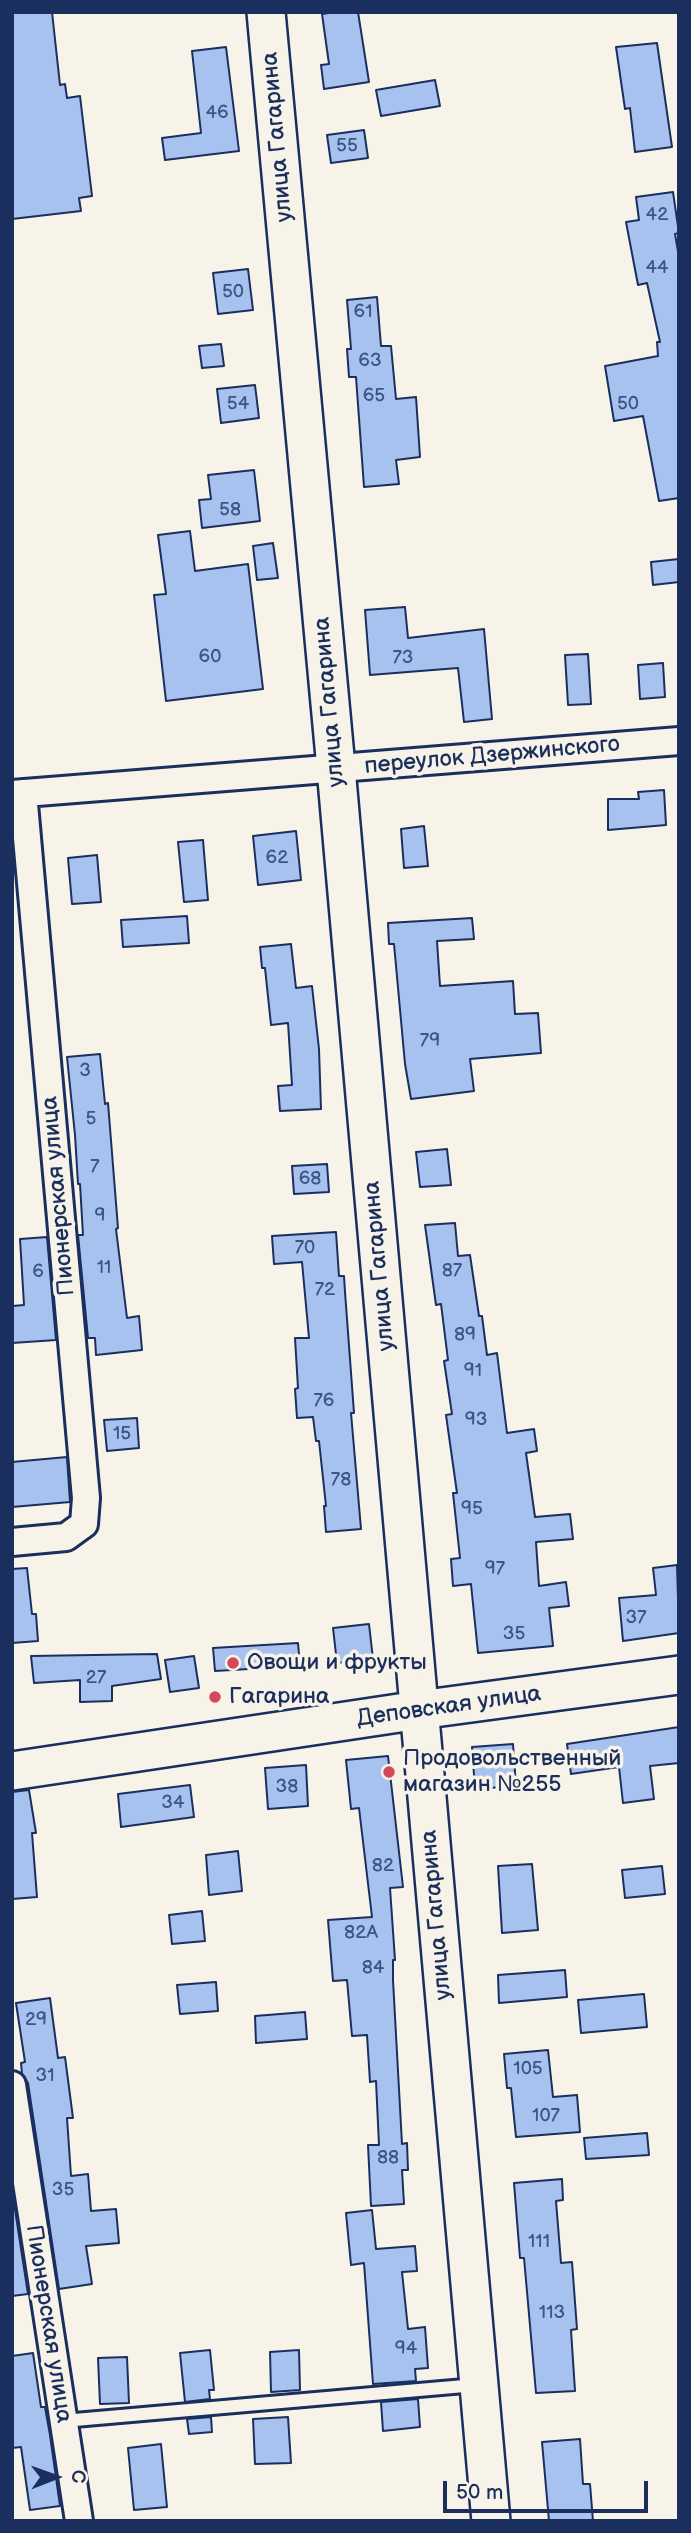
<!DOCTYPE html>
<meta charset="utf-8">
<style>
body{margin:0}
#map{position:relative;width:691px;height:2533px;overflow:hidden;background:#f7f3e8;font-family:"Balsamiq Sans",sans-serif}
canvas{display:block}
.frame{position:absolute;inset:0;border:14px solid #1b2f5e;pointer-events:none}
.north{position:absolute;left:21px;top:2442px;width:70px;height:70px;-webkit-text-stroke:5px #f7f3e8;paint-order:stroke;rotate:89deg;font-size:19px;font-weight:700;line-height:28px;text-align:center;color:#1b2f5e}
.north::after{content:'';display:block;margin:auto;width:24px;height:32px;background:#1b2f5e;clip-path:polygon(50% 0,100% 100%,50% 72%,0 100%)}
.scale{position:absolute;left:443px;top:2481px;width:205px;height:32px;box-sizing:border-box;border:4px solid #1b2f5e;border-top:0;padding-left:9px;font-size:21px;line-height:24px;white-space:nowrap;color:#1b2f5e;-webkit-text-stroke:5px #f7f3e8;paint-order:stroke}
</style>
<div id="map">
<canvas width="691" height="2533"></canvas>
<div class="frame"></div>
<div class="north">С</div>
<div class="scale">50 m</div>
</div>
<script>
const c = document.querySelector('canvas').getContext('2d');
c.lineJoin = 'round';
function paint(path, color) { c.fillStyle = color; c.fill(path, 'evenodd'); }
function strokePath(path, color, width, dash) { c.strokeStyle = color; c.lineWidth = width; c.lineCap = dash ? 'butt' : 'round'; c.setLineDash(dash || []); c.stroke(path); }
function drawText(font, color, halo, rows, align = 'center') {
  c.font = font + ' "Balsamiq Sans",sans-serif'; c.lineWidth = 7; c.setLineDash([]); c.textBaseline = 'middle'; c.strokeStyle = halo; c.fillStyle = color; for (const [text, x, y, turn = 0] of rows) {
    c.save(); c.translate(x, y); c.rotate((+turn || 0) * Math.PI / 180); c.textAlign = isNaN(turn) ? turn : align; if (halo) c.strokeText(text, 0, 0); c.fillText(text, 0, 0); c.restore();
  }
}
const building = new Path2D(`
 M 12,12 L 52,12 L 60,85 L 65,84 L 67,98 L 80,96 L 92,196 L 79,198 L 81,211 L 12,219 Z
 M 336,12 L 358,12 L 369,82 L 324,89 L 321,65 L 329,64 L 322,14 Z
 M 657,43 L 672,147 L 635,152 L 630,108 L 625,109 L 616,47 Z
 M 226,47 L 239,151 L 165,160 L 162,138 L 201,133 L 192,51 Z
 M 435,80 L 440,106 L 381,116 L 376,90 Z
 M 364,130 L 368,158 L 331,163 L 327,135 Z
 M 673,192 L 679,233 L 675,234 L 679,257 L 679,498 L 659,501 L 643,416 L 614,421 L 605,366 L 658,356 L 657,342 L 660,342 L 647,283 L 638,285 L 626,222 L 639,220 L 636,197 Z
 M 248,269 L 253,310 L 218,314 L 213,273 Z
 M 377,297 L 381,346 L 391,346 L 396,399 L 416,397 L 420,457 L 396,460 L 399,484 L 364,487 L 356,377 L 349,377 L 347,349 L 351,349 L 347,300 Z
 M 221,344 L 224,366 L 202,368 L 199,346 Z
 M 255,385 L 259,418 L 221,423 L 217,389 Z
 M 254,470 L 260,521 L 202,528 L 199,500 L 211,499 L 208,475 Z
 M 190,531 L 195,571 L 248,564 L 263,689 L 166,701 L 154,595 L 166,594 L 158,535 Z
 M 273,543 L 278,578 L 257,580 L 253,546 Z
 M 679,559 L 679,582 L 653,585 L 651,562 Z
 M 405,607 L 408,638 L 484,629 L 492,719 L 464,722 L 458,668 L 370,675 L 365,610 Z
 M 588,654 L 591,704 L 568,705 L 565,655 Z
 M 663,663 L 665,697 L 640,699 L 638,665 Z
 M 664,790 L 666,825 L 608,830 L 608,799 L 639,799 L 638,792 Z
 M 424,826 L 428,866 L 404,868 L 401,829 Z
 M 296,831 L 301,880 L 258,885 L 253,836 Z
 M 203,840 L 208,900 L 184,902 L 178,842 Z
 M 97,855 L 101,902 L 72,904 L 68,858 Z
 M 187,916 L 189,943 L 123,947 L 121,920 Z
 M 472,918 L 474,939 L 437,941 L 440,986 L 513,981 L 515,1014 L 538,1013 L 541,1053 L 470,1059 L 474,1091 L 411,1099 L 405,1064 L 394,944 L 389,944 L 388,923 Z
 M 291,944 L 296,988 L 312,986 L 319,1049 L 321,1109 L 280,1111 L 278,1086 L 292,1085 L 288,1023 L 271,1025 L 265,968 L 262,968 L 260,947 Z
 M 100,1054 L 105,1104 L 108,1103 L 118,1228 L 116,1229 L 127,1318 L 139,1316 L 142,1350 L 96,1355 L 95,1338 L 88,1338 L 78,1235 L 83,1235 L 80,1184 L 78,1184 L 75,1135 L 67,1057 Z
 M 447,1149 L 451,1185 L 420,1187 L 416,1152 Z
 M 327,1164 L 329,1192 L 294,1194 L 292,1166 Z
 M 455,1223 L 458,1256 L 470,1255 L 479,1316 L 482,1316 L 487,1355 L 497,1353 L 507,1433 L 534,1429 L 537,1451 L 526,1453 L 535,1517 L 570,1514 L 573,1539 L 536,1542 L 539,1586 L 566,1582 L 569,1606 L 549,1608 L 553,1646 L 478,1653 L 471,1584 L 453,1586 L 451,1559 L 460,1558 L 453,1493 L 457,1493 L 446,1415 L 452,1414 L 444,1361 L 448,1360 L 441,1304 L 436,1305 L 425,1225 Z
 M 336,1232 L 339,1276 L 344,1276 L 345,1292 L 354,1413 L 351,1413 L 361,1529 L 326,1532 L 324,1506 L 326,1506 L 319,1441 L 316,1441 L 313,1417 L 297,1418 L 295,1389 L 298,1388 L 295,1338 L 309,1338 L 302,1262 L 274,1264 L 272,1236 Z
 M 47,1237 L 56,1340 L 12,1343 L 12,1306 L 24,1305 L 20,1239 Z
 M 137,1418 L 139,1448 L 107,1451 L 104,1420 Z
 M 67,1457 L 70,1502 L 12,1507 L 12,1462 Z
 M 677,1565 L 679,1633 L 623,1641 L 619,1598 L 656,1595 L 653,1568 Z
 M 27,1568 L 32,1614 L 36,1614 L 38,1641 L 12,1643 L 12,1569 Z
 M 369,1624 L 373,1659 L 337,1663 L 333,1628 Z
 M 298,1643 L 300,1666 L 215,1671 L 213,1648 Z
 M 157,1654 L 161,1679 L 112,1686 L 112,1701 L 80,1702 L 80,1680 L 34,1683 L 31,1656 Z
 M 194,1656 L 199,1688 L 170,1692 L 165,1660 Z
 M 679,1727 L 679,1763 L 650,1766 L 654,1799 L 623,1803 L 619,1767 L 571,1774 L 567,1744 Z
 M 513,1744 L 516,1786 L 475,1789 L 472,1747 Z
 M 388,1756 L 403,1887 L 390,1888 L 395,1960 L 393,1960 L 393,1980 L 402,2144 L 407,2143 L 408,2170 L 402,2170 L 404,2204 L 371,2206 L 368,2145 L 379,2145 L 376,2081 L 370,2082 L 367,2035 L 352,2036 L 347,1980 L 333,1981 L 328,1920 L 372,1917 L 359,1808 L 351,1809 L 346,1760 Z
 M 306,1765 L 308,1806 L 268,1809 L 265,1768 Z
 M 190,1785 L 194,1817 L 121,1827 L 118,1794 Z
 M 29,1790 L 36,1833 L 32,1833 L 37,1897 L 12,1899 L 12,1792 Z
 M 238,1851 L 242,1891 L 209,1895 L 206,1855 Z
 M 532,1864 L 538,1930 L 502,1933 L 498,1866 Z
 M 662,1866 L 665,1894 L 625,1898 L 622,1870 Z
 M 202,1911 L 205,1941 L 172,1944 L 169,1915 Z
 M 565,1970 L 567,1997 L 499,2003 L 498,1975 Z
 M 216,1982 L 218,2011 L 180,2014 L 177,1985 Z
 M 644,1994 L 647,2027 L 581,2033 L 578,2000 Z
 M 50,1998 L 58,2058 L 65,2057 L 73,2118 L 67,2118 L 71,2176 L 88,2174 L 91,2211 L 116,2209 L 119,2243 L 86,2246 L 92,2284 L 59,2289 L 28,2083 L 22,2074 L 21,2063 L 25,2062 L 16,2003 Z
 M 305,2012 L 307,2039 L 256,2043 L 255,2016 Z
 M 548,2050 L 553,2097 L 577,2095 L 580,2132 L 516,2137 L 511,2088 L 507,2088 L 504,2054 Z
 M 647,2133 L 649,2155 L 586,2159 L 584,2138 Z
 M 562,2179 L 563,2200 L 556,2201 L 561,2263 L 572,2262 L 577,2329 L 571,2330 L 575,2391 L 536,2393 L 524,2258 L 520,2258 L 514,2183 Z
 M 12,2190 L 28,2294 L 12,2296 Z
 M 372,2210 L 376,2249 L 415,2246 L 417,2271 L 402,2272 L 408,2329 L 425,2327 L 428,2368 L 415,2369 L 416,2381 L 373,2384 L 364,2263 L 351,2265 L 346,2213 Z
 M 210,2350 L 214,2390 L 209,2390 L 210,2399 L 185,2402 L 180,2353 Z
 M 299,2350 L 300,2390 L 271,2392 L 270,2352 Z
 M 33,2353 L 41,2407 L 45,2407 L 50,2435 L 60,2506 L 30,2510 L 21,2447 L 12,2448 L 12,2356 Z
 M 127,2357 L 129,2403 L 100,2404 L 98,2358 Z
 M 418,2399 L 420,2427 L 383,2431 L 381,2402 Z
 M 211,2417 L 212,2432 L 189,2434 L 187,2419 Z
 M 288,2417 L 291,2463 L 255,2464 L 253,2419 Z
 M 580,2439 L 583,2484 L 590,2484 L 593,2521 L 549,2521 L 542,2442 Z
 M 161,2444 L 167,2507 L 134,2510 L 128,2448 Z`);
paint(building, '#a8c2ef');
strokePath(building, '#1b2f5e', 2);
const lane = new Path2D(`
 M 63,2421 L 476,2385`);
const street = new Path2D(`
 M 12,794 L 679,741
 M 12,1542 L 66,1537 L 84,1524 L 86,1498 L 23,793
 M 12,2085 L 79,2521`);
const secondary = new Path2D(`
 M 266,12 L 336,768 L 491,2521
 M 12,1771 L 419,1710 L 679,1675`);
strokePath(lane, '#1b2f5e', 18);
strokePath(street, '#1b2f5e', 32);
strokePath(secondary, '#1b2f5e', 42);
strokePath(lane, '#f7f3e8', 12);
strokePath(street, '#f7f3e8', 26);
strokePath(secondary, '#f7f3e8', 37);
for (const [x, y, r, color] of [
 [233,1663,7,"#d1495b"],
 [215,1697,7,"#d1495b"],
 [389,1772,7,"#d1495b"]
]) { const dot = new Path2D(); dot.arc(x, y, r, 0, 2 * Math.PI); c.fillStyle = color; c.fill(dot); strokePath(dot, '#f7f3e8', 2.5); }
drawText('19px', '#3e5482', null, [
 ["46",217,113],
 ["55",347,146],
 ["42",657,215],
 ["44",657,268],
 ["50",233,292],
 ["61",363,312],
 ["63",370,361],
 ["65",374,396],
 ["54",238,404],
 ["50",628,404],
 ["58",230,510],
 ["60",210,657],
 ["73",403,658],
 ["62",277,858],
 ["79",430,1041],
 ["3",85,1071],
 ["5",91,1119],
 ["7",95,1167],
 ["68",310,1179],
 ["9",100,1216],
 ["70",305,1248],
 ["11",104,1268],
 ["87",452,1271],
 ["6",38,1272],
 ["72",325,1290],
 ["89",465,1335],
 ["91",473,1371],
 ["76",324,1401],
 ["93",476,1420],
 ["15",122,1434],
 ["78",341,1480],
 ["95",472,1509],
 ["97",495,1569],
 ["37",636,1618],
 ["35",514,1634],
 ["27",96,1678],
 ["38",287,1787],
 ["34",173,1803],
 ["82",383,1866],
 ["82А",361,1933],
 ["84",373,1968],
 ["29",36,2020],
 ["105",528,2069],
 ["31",45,2076],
 ["107",546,2116],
 ["88",388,2158],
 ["35",63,2190],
 ["111",539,2242],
 ["113",552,2313],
 ["94",406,2349]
]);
drawText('23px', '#1b2f5e', '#f7f3e8', [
 ["улица Гагарина",278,137,-95],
 ["улица Гагарина",330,702,-95],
 ["переулок Дзержинского",492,756,-5],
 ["Пионерская улица",59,1196,-95],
 ["улица Гагарина",380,1266,-95],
 ["Деповская улица",449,1707,-8],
 ["улица Гагарина",437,1915,-95],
 ["Пионерская улица",48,2324,81]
]);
drawText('23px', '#1b2f5e', '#f7f3e8', [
 ["Овощи и фрукты",247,1663],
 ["Гагарина",229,1697],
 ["Продовольственный",403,1759],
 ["магазин №255",403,1785]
], 'left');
</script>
